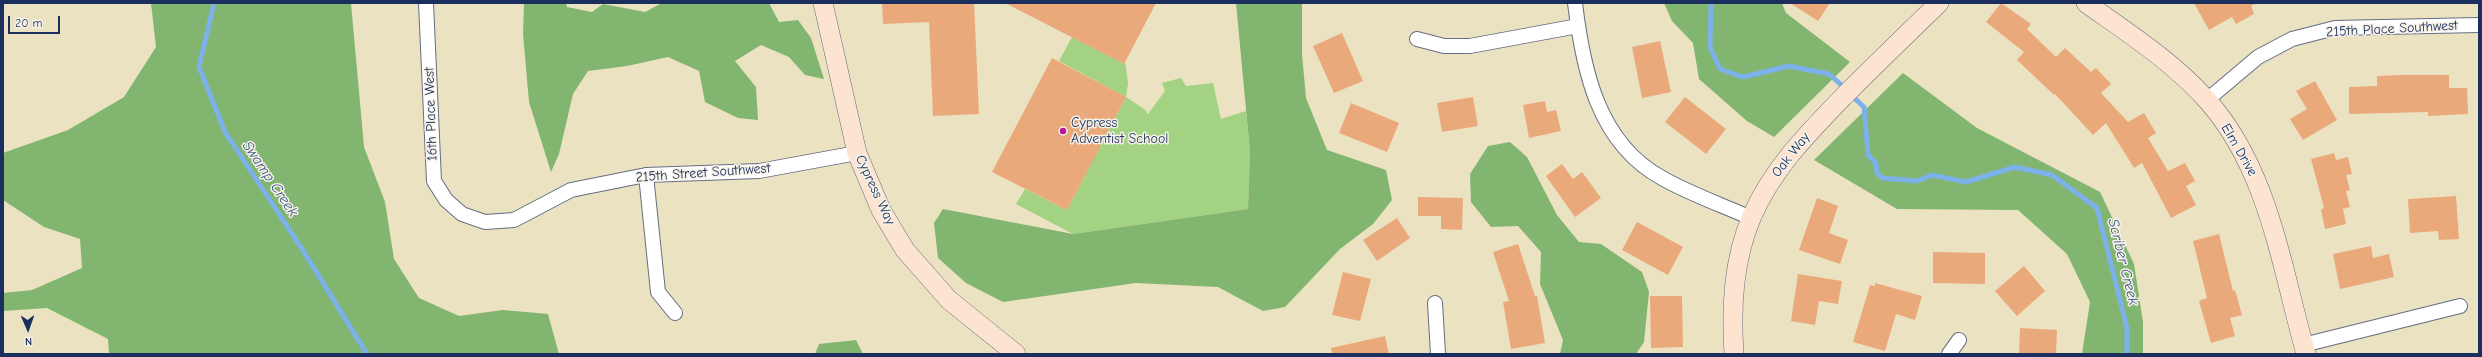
<!DOCTYPE html>
<style>
body{margin:0}
#map{position:relative;width:2482px;height:357px;overflow:hidden;background:#ebe2c2;font-family:"Comic Neue",sans-serif}
canvas{display:block}
.frame{position:absolute;inset:0;border:4px solid #1b2f5e;pointer-events:none}
.north{position:absolute;left:8px;top:309px;width:40px;height:40px;-webkit-text-stroke:3px #f7f3e8;paint-order:stroke;rotate:178deg;font-size:11px;font-weight:700;line-height:16px;text-align:center;color:#1b2f5e}
.north::after{content:'';display:block;margin:auto;width:14px;height:18px;background:#1b2f5e;clip-path:polygon(50% 0,100% 100%,50% 72%,0 100%)}
.scale{position:absolute;left:8px;top:16px;width:52px;height:18px;box-sizing:border-box;border:2px solid #1b2f5e;border-top:0;padding-left:5px;font-size:12px;line-height:14px;white-space:nowrap;color:#1b2f5e;-webkit-text-stroke:3px #f7f3e8;paint-order:stroke}
</style>
<div id="map">
<canvas width="2482" height="357"></canvas>
<div class="frame"></div>
<div class="north">N</div>
<div class="scale">20 m</div>
</div>
<script>
const c = document.querySelector('canvas').getContext('2d');
c.lineJoin = 'round';
function paint(path, color) { c.fillStyle = color; c.fill(path, 'evenodd'); }
function strokePath(path, color, width, dash) { c.strokeStyle = color; c.lineWidth = width; c.lineCap = dash ? 'butt' : 'round'; c.setLineDash(dash || []); c.stroke(path); }
function drawText(font, color, halo, rows, align = 'center') {
  c.font = font + ' "Comic Neue",sans-serif'; c.lineWidth = 3; c.setLineDash([]); c.textBaseline = 'middle'; c.strokeStyle = halo; c.fillStyle = color; for (const [text, x, y, turn = 0] of rows) {
    c.save(); c.translate(x, y); c.rotate((+turn || 0) * Math.PI / 180); c.textAlign = isNaN(turn) ? turn : align; if (halo) c.strokeText(text, 0, 0); c.fillText(text, 0, 0); c.restore();
  }
}
paint(new Path2D(`
 M 1072,37 L 1124,64 L 1125,61 L 1128,83 L 1126,97 L 1144,109 L 1148,114 L 1165,91 L 1162,83 L 1181,78 L 1186,86 L 1213,83 L 1221,119 L 1246,111 L 1250,152 L 1248,209 L 1073,234 L 1016,204 L 1025,189 L 1067,210 L 1092,162 L 1079,134 L 1101,145 L 1126,97 L 1059,61 Z`), '#a3d382');
paint(new Path2D(`
 M 151,3 L 351,3 L 364,147 L 385,202 L 394,259 L 419,298 L 459,316 L 503,310 L 548,314 L 559,354 L 109,354 L 108,339 L 47,308 L 3,311 L 3,293 L 32,290 L 82,268 L 80,239 L 44,227 L 3,200 L 3,153 L 68,130 L 124,97 L 156,47 Z
 M 524,3 L 566,3 L 567,7 L 592,12 L 603,4 L 645,12 L 662,3 L 769,3 L 779,22 L 798,20 L 811,38 L 824,79 L 805,75 L 789,57 L 761,45 L 735,61 L 756,87 L 758,120 L 738,118 L 705,102 L 699,71 L 668,57 L 627,66 L 588,71 L 573,94 L 559,154 L 551,172 L 529,102 L 523,34 Z
 M 1236,3 L 1302,3 L 1302,54 L 1306,98 L 1327,150 L 1386,170 L 1392,200 L 1373,224 L 1340,249 L 1285,307 L 1263,311 L 1218,287 L 1136,283 L 1003,302 L 966,283 L 938,258 L 934,223 L 943,209 L 1073,234 L 1248,209 L 1250,152 Z
 M 1664,3 L 1782,3 L 1786,13 L 1850,62 L 1774,137 L 1747,121 L 1699,79 L 1693,43 L 1672,21 Z
 M 1903,73 L 1977,128 L 2100,192 L 2134,264 L 2143,322 L 2143,354 L 2082,354 L 2090,302 L 2067,254 L 2018,210 L 1897,209 L 1814,160 Z
 M 1510,142 L 1527,157 L 1557,215 L 1579,242 L 1601,244 L 1642,272 L 1649,292 L 1644,342 L 1636,354 L 1560,354 L 1563,340 L 1540,284 L 1541,252 L 1518,226 L 1491,227 L 1471,202 L 1470,174 L 1488,146 Z
 M 856,340 L 863,354 L 815,354 L 819,344 Z`), '#82b570');
strokePath(new Path2D(`
 M 214,3 L 199,67 L 225,132 L 302,249 L 367,354
 M 1711,3 L 1710,47 L 1720,69 L 1743,77 L 1789,66 L 1829,74 L 1846,89
 M 1851,95 L 1864,107 L 1868,155 L 1876,163 L 1877,173 L 1882,178 L 1917,181 L 1932,175 L 1966,182 L 2015,167 L 2052,175 L 2097,208 L 2127,328 L 2127,354`), '#7cb1ea', 5);
paint(new Path2D(`
 M 882,3 L 974,3 L 979,114 L 933,116 L 929,22 L 883,24 Z
 M 1005,3 L 1156,3 L 1124,64 Z
 M 1790,3 L 1830,3 L 1818,21 Z
 M 2001,3 L 2031,24 L 2027,29 L 2056,57 L 2065,48 L 2091,72 L 2096,68 L 2111,84 L 2101,93 L 2128,122 L 2144,113 L 2156,133 L 2148,138 L 2168,171 L 2185,163 L 2195,181 L 2186,186 L 2196,205 L 2171,218 L 2142,163 L 2134,168 L 2106,123 L 2093,135 L 2055,94 L 2054,95 L 2017,60 L 2024,52 L 1986,22 Z
 M 2194,3 L 2257,3 L 2251,6 L 2254,14 L 2236,24 L 2232,17 L 2209,30 Z
 M 1342,33 L 1363,81 L 1334,93 L 1313,46 Z
 M 1660,41 L 1671,92 L 1642,98 L 1632,47 Z
 M 1052,58 L 1126,97 L 1067,210 L 992,172 Z
 M 2402,75 L 2449,75 L 2449,88 L 2467,88 L 2468,114 L 2428,116 L 2428,112 L 2349,114 L 2349,87 L 2377,86 L 2377,76 Z
 M 2315,81 L 2337,120 L 2303,140 L 2290,119 L 2307,109 L 2296,91 Z
 M 1473,97 L 1478,126 L 1442,132 L 1437,103 Z
 M 1685,97 L 1726,129 L 1706,154 L 1665,122 Z
 M 1545,101 L 1547,112 L 1556,110 L 1561,131 L 1529,138 L 1523,105 Z
 M 1351,103 L 1399,123 L 1387,152 L 1339,133 Z
 M 2334,153 L 2336,160 L 2348,157 L 2352,174 L 2346,175 L 2350,190 L 2346,191 L 2350,207 L 2343,209 L 2346,224 L 2325,229 L 2321,210 L 2324,208 L 2311,159 Z
 M 1562,164 L 1573,179 L 1582,172 L 1601,198 L 1575,217 L 1546,176 Z
 M 2456,196 L 2459,239 L 2439,240 L 2438,231 L 2410,233 L 2408,199 Z
 M 1418,197 L 1463,198 L 1462,230 L 1441,229 L 1441,216 L 1418,216 Z
 M 1817,198 L 1838,206 L 1829,233 L 1848,240 L 1840,264 L 1799,250 Z
 M 1397,218 L 1410,238 L 1377,261 L 1363,240 Z
 M 1637,222 L 1683,247 L 1668,275 L 1622,250 Z
 M 2219,234 L 2233,291 L 2235,290 L 2242,315 L 2230,318 L 2235,336 L 2211,343 L 2199,301 L 2207,298 L 2193,241 Z
 M 1518,244 L 1535,296 L 1537,296 L 1545,343 L 1511,349 L 1503,302 L 1509,301 L 1493,252 Z
 M 2371,246 L 2373,258 L 2389,254 L 2394,277 L 2340,289 L 2333,254 Z
 M 1933,252 L 1985,253 L 1985,284 L 1933,283 Z
 M 2024,266 L 2045,291 L 2017,316 L 1995,291 Z
 M 1343,272 L 1371,279 L 1360,321 L 1332,315 Z
 M 1798,274 L 1842,281 L 1838,304 L 1819,301 L 1815,325 L 1791,321 Z
 M 1875,283 L 1922,296 L 1915,320 L 1896,314 L 1885,351 L 1853,342 L 1870,285 L 1875,286 Z
 M 1650,296 L 1682,296 L 1683,347 L 1651,348 Z
 M 2020,328 L 2057,330 L 2056,354 L 2019,354 Z
 M 1385,336 L 1389,354 L 1332,354 L 1331,348 Z`), '#eaa97b');
const street = new Path2D(`
 M 426,3 L 434,181 L 446,200 L 462,214 L 485,222 L 514,220 L 571,190 L 646,175 L 759,171 L 857,153
 M 1575,3 C 1583,70 1598,143 1662,178 C 1690,194 1722,205 1751,218
 M 1417,39 L 1444,46 L 1470,46 L 1578,26
 M 2207,100 L 2258,57 L 2292,39 L 2335,28 L 2479,25
 M 646,175 L 658,292 L 675,313
 M 1435,303 L 1438,354
 M 2303,345 L 2460,306
 M 1949,354 L 1959,340`);
const secondary = new Path2D(`
 M 823,3 L 857,153 L 881,210 L 905,250 L 949,300 L 1016,354
 M 2086,3 C 2128,33 2172,61 2207,100 C 2269,170 2281,266 2306,354
 M 1734,354 C 1731,308 1733,260 1752,216 C 1773,168 1809,132 1846,94 C 1876,64 1908,33 1939,3`);
strokePath(street, '#646e81', 16);
strokePath(secondary, '#646e81', 20);
strokePath(street, '#fff', 14);
strokePath(secondary, '#fde4d0', 19);
for (const [x, y, r, color] of [
 [1063,131,4,"#b5179e"]
]) { const dot = new Path2D(); dot.arc(x, y, r, 0, 2 * Math.PI); c.fillStyle = color; c.fill(dot); strokePath(dot, '#f7f3e8', 1.5); }
drawText('14px', '#1b2f5e', '#f7f3e8', [
 ["215th Place Southwest",2392,29,-3],
 ["16th Place West",431,114,-92],
 ["Elm Drive",2239,150,60],
 ["Oak Way",1791,155,-52],
 ["215th Street Southwest",703,173,-4],
 ["Cypress Way",875,190,65]
]);
drawText('14px', '#1b2f5e', '#f7f3e8', [
 ["Cypress",1071,123],
 ["Adventist School",1071,139]
], 'left');
drawText('italic 15px', '#385688', '#f7f3e8', [
 ["Swamp Creek",270,179,56],
 ["Scriber Creek",2123,262,76]
]);
</script>
